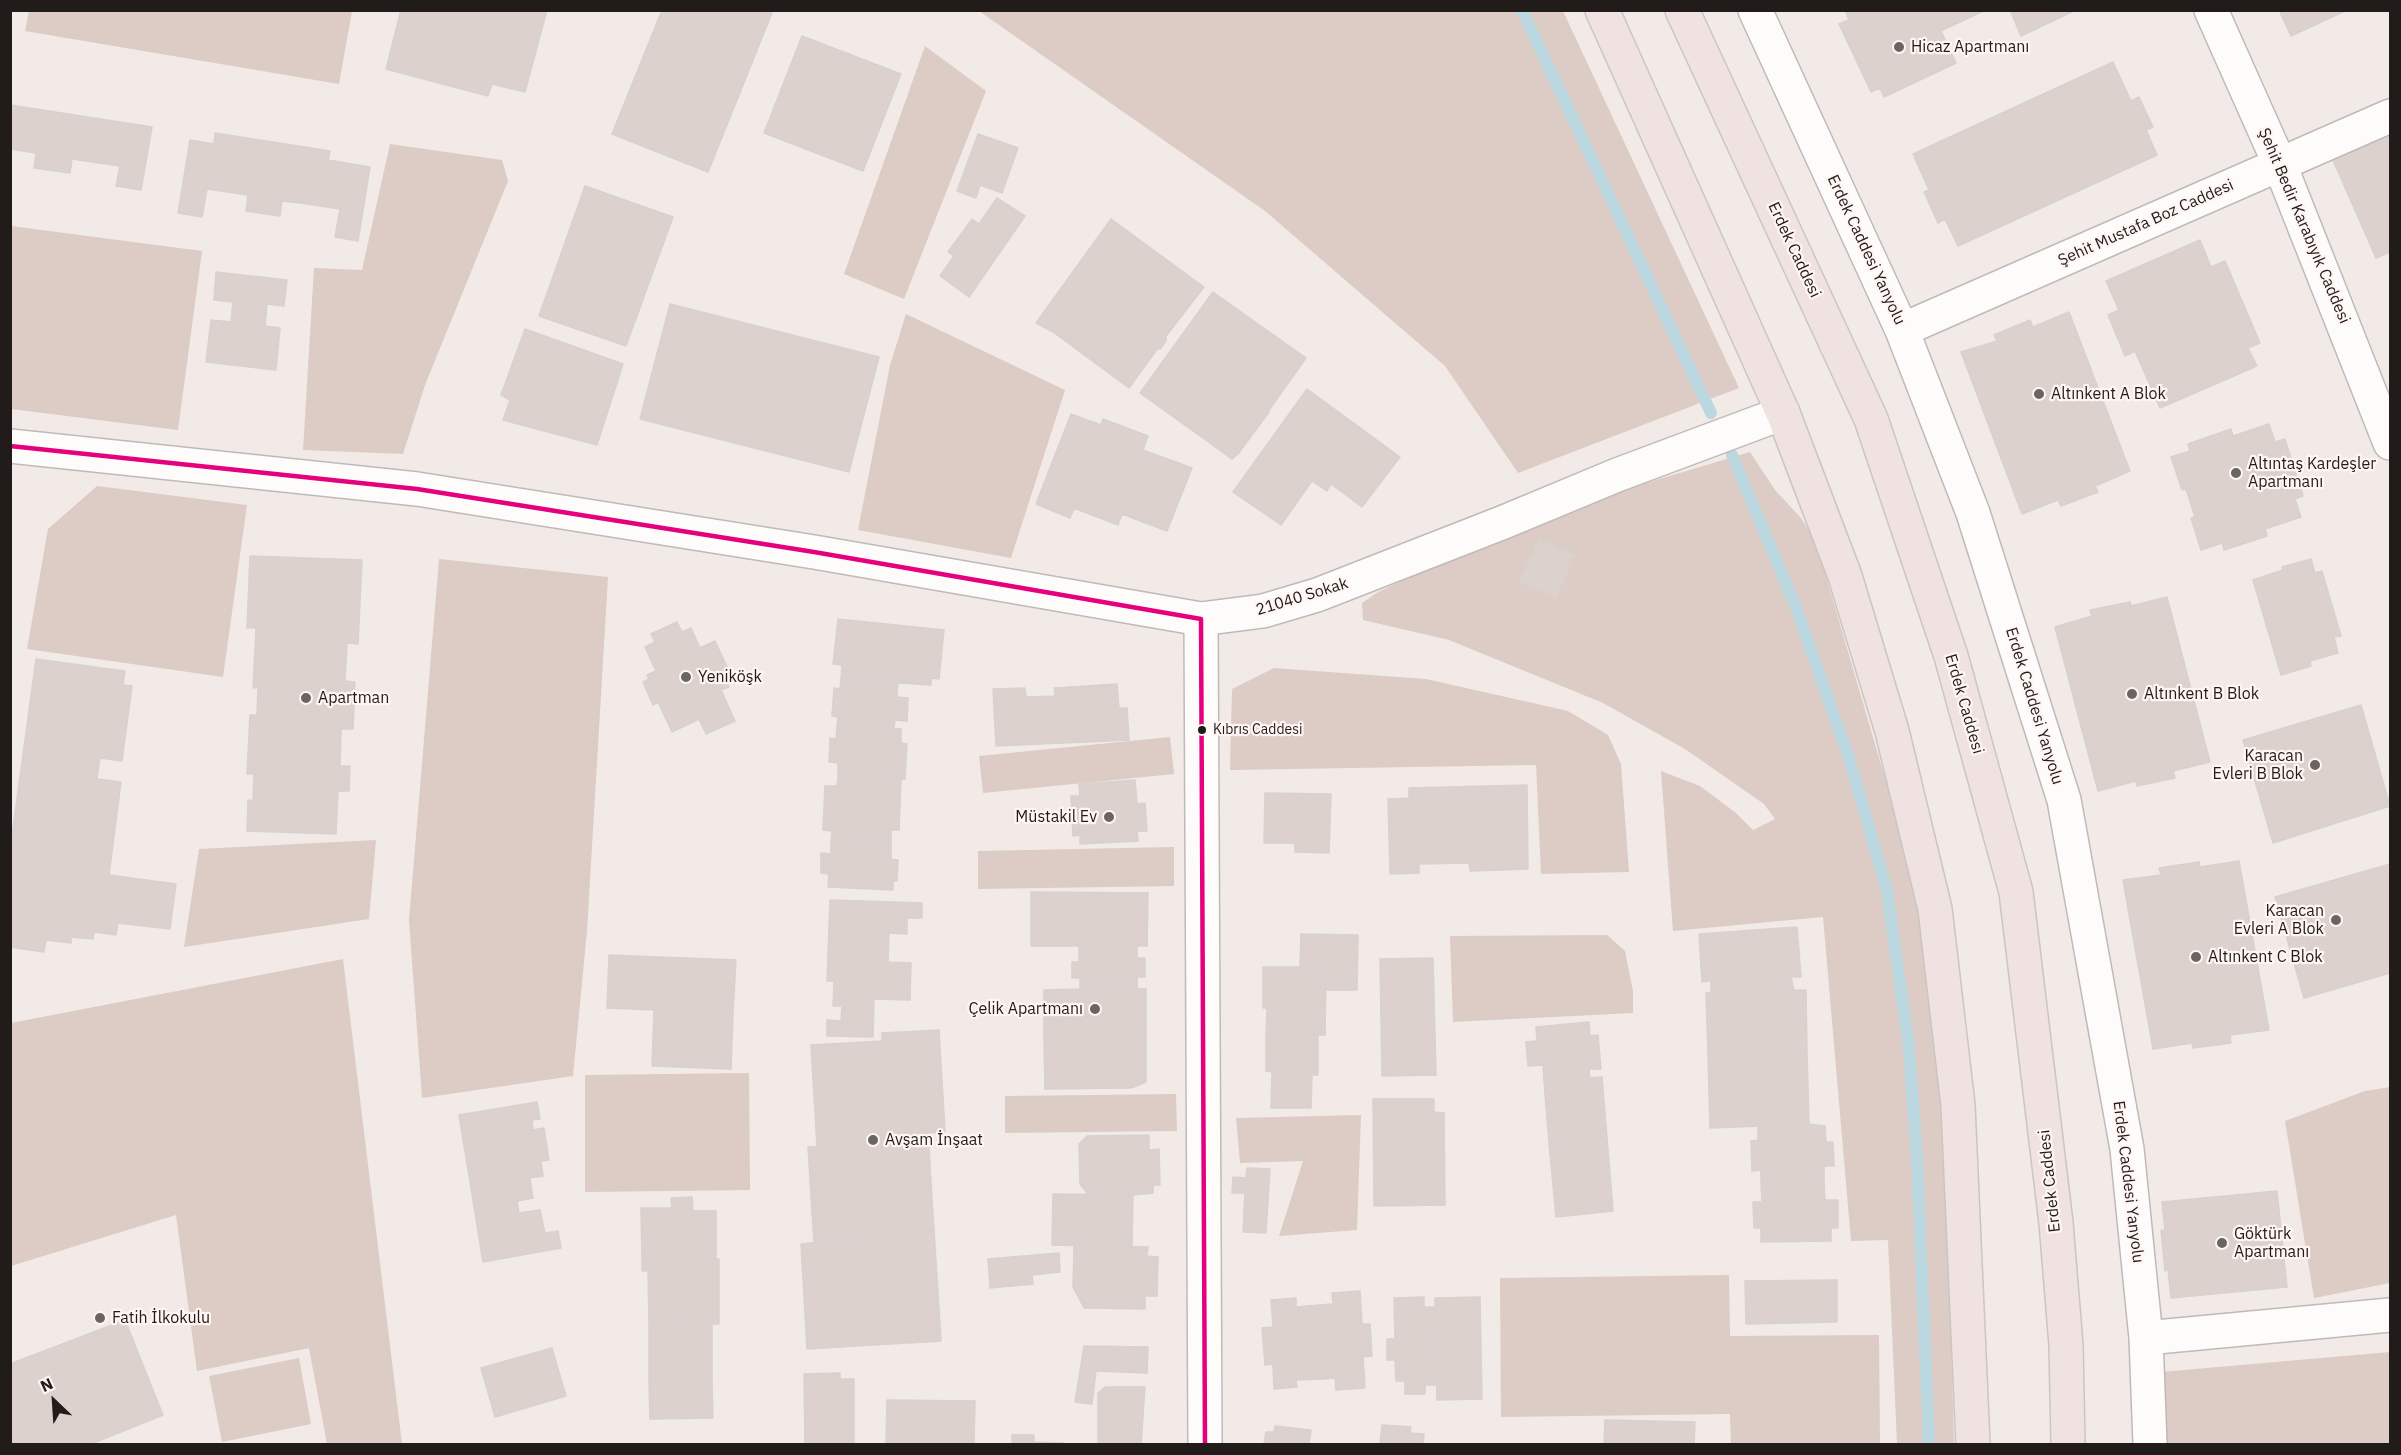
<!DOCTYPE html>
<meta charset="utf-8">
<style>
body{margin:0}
#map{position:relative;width:2401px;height:1455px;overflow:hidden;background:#f2eae7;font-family:"IBM Plex Sans",sans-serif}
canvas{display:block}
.frame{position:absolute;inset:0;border:12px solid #211c1a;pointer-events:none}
.north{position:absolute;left:24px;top:1371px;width:60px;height:60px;-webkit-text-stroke:4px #fff6f3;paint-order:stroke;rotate:335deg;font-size:16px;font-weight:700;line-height:24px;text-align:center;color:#211c1a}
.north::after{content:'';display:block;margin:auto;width:21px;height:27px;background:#211c1a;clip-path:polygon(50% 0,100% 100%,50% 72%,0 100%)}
</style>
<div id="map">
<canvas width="2401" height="1455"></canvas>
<div class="frame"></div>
<div class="north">N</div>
</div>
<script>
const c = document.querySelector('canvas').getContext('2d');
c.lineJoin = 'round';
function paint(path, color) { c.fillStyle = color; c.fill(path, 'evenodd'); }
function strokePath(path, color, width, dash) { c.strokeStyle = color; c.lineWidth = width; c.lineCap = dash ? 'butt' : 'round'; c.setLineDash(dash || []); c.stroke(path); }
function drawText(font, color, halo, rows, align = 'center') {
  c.font = font + ' "IBM Plex Sans",sans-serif'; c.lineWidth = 4.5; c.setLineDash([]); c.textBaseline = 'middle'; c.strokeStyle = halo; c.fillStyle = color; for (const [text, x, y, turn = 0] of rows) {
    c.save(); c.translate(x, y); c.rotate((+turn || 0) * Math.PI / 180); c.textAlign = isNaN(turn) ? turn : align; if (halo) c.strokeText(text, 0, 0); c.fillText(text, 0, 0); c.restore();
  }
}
paint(new Path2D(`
 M 29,11 L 29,10 L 352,11 L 339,84 L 25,31 Z
 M 979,11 L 1563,11 L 1739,388 L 1518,473 L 1445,366 L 1265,211 Z
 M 925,46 L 986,91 L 904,299 L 844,274 Z
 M 390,144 L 502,160 L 508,181 L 425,385 L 403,454 L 303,450 L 314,268 L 362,270 Z
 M 11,226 L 202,251 L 178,430 L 11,409 Z
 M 906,314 L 1065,390 L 1011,558 L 858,530 L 890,365 Z
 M 1750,452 L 1775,490 L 1801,518 L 1816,542 L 1896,816 L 1921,926 L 1945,1127 L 1954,1444 L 1897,1444 L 1888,1240 L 1851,1241 L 1823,917 L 1673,931 L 1661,771 L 1700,786 L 1736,813 L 1753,830 L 1775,819 L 1764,804 L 1685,749 L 1603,703 L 1449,640 L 1363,620 L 1362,603 L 1378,592 L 1562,508 Z
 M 97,486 L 247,505 L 223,677 L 27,649 L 48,529 Z
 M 439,559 L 608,577 L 587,931 L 573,1076 L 422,1098 L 409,920 Z
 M 1274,668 L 1426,679 L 1568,711 L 1608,735 L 1621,764 L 1629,872 L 1541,874 L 1536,765 L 1230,770 L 1232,689 Z
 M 1170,737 L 1174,774 L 983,793 L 979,756 Z
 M 376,840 L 369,919 L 184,947 L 199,849 Z
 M 1174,847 L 1174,886 L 978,889 L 978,851 Z
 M 1607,935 L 1625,951 L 1633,991 L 1633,1013 L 1453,1022 L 1450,936 Z
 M 343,959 L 402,1444 L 327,1444 L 309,1348 L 197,1371 L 176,1215 L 11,1266 L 11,1023 Z
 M 749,1073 L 750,1190 L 585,1192 L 585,1075 Z
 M 2390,1087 L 2390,1283 L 2314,1298 L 2285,1121 L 2365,1091 Z
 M 1176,1094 L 1177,1131 L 1005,1133 L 1005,1096 Z
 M 1361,1115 L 1357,1230 L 1279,1236 L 1303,1161 L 1240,1163 L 1236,1118 Z
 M 1729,1275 L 1730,1336 L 1879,1335 L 1880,1444 L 1731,1444 L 1730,1414 L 1501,1417 L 1500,1278 Z
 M 2390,1352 L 2390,1444 L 2167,1444 L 2161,1372 Z
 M 299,1358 L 311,1424 L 222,1442 L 209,1376 Z`), '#ddcbc5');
strokePath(new Path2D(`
 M 1522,10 L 1711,413
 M 1732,455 L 1795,605 L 1848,755 L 1887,890 L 1909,1048 L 1917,1159 L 1929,1444`), '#bbd8e0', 12);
const building = new Path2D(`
 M 401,10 L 547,10 L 525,92 L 492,84 L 488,96 L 386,69 Z
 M 662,10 L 765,10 L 772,13 L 708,172 L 612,134 Z
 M 1845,10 L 1985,10 L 1941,31 L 1956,63 L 1884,97 L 1880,88 L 1871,92 L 1839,24 L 1849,20 Z
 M 2010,10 L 2076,10 L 2021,36 Z
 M 2279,10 L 2347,10 L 2291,36 Z
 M 802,36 L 901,74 L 863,171 L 764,133 Z
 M 2113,62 L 2131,101 L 2139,97 L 2153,127 L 2146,130 L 2157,155 L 1958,246 L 1945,219 L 1938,223 L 1924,192 L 1929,190 L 1913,154 Z
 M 10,105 L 152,127 L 141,190 L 116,186 L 120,166 L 72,159 L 70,173 L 34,168 L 36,153 L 10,149 Z
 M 2390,131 L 2390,252 L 2376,258 L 2332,158 Z
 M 215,133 L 330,151 L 328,160 L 370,167 L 358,241 L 335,237 L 340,209 L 301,203 L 282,201 L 280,216 L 246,211 L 248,195 L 207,189 L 202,217 L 178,213 L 190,140 L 214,144 Z
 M 978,134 L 1018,148 L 1002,193 L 980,185 L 976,198 L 957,191 Z
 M 585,186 L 673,217 L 626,346 L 539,316 Z
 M 997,198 L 1025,216 L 969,297 L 940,276 L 954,256 L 948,252 L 972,219 L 979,224 Z
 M 1111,219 L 1204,287 L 1166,336 L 1166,341 L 1160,349 L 1158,348 L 1129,388 L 1053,332 L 1036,323 Z
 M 2200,240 L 2211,267 L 2225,261 L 2260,343 L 2248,348 L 2257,366 L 2160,408 L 2135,351 L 2125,356 L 2108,315 L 2119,310 L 2106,281 Z
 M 216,272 L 287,280 L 284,306 L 267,304 L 265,326 L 280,328 L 276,370 L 206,362 L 211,320 L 231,322 L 233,302 L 214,300 Z
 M 1213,292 L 1306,358 L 1269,410 L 1269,412 L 1238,454 L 1232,459 L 1140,393 Z
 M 670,304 L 879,357 L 849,472 L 640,419 Z
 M 2069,312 L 2130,471 L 2095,486 L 2098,492 L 2061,506 L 2058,500 L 2022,514 L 1961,352 L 1997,341 L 1994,335 L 2030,320 L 2033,327 Z
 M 525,329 L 623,364 L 597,445 L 503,420 L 510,400 L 501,395 Z
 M 1307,389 L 1400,457 L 1362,507 L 1331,484 L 1327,491 L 1312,481 L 1281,525 L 1233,492 Z
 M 1071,414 L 1101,425 L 1103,419 L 1148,436 L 1143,450 L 1192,468 L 1167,531 L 1122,514 L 1118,525 L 1074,508 L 1070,518 L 1036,504 Z
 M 2269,424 L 2275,442 L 2285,439 L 2303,496 L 2295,499 L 2301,517 L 2265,529 L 2267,536 L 2224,550 L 2222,543 L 2201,550 L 2191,518 L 2195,517 L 2186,489 L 2182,490 L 2171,457 L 2190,451 L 2188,444 L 2231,429 L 2233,436 Z
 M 1539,539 L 1575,555 L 1556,598 L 1519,582 Z
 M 250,556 L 362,560 L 358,644 L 347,643 L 345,681 L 355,682 L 353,729 L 341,729 L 340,766 L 350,766 L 349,791 L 338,791 L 336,834 L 247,831 L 248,800 L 253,801 L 254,774 L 247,774 L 250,715 L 257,715 L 258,687 L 253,688 L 256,628 L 247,628 Z
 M 2311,559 L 2315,573 L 2322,571 L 2341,636 L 2334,637 L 2338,653 L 2310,661 L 2311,666 L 2281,675 L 2253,580 L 2283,570 L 2282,567 Z
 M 2167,597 L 2210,762 L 2173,771 L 2175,778 L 2137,786 L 2136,781 L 2098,791 L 2055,627 L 2092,616 L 2090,610 L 2130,602 L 2131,606 Z
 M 838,619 L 944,630 L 939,679 L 931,678 L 931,685 L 841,679 L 842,665 L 833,664 Z
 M 677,622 L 682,632 L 691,628 L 700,648 L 715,641 L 729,671 L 723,674 L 729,687 L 721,690 L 735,721 L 706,734 L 699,719 L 672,732 L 658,702 L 653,705 L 643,682 L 649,679 L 647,675 L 656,671 L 645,647 L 655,642 L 651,634 Z
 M 36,659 L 125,671 L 123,685 L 132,686 L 122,761 L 100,758 L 98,771 L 22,762 Z
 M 841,679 L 898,681 L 897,697 L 908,698 L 907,721 L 895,720 L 894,729 L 837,727 L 838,717 L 832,716 L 834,688 L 840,689 Z
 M 1117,684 L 1119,708 L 1127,708 L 1129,740 L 996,746 L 993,689 L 1025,688 L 1026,697 L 1055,696 L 1054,688 Z
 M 2361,705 L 2390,806 L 2273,843 L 2243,740 Z
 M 837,727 L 901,729 L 901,743 L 907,744 L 905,779 L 838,777 L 838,763 L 829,762 L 830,738 L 836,739 Z
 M 22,762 L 98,771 L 97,779 L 121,782 L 109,875 L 176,884 L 170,929 L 118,923 L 116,935 L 94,932 L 93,939 L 71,937 L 71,943 L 46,940 L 44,952 L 10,947 L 10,850 Z
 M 838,777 L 901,779 L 899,830 L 891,830 L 891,846 L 870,845 L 870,836 L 852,835 L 851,845 L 831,844 L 832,831 L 823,830 L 825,786 L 837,786 Z
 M 1135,780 L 1137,804 L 1145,803 L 1147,831 L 1137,831 L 1138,841 L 1080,844 L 1080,835 L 1073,836 L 1071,796 L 1080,796 L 1079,784 Z
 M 1527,785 L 1528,869 L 1470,871 L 1469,863 L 1419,864 L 1419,873 L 1390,874 L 1388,799 L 1409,798 L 1409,788 Z
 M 1265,793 L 1331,794 L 1329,853 L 1295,852 L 1295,843 L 1264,843 Z
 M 852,835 L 870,836 L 870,845 L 891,846 L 891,859 L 898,860 L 897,881 L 893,881 L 893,890 L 828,887 L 829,874 L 821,873 L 821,853 L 831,854 L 831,844 L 851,845 Z
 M 2239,861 L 2269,1030 L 2230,1035 L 2231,1043 L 2193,1048 L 2192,1043 L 2153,1049 L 2123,880 L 2161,875 L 2159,868 L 2199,862 L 2200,867 Z
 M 2390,864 L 2390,973 L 2304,998 L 2275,897 Z
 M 1031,892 L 1148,893 L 1147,946 L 1031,946 Z
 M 830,900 L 922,903 L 922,918 L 907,918 L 907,934 L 889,933 L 888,962 L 911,963 L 910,1000 L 874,999 L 873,1037 L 827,1036 L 827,1020 L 841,1021 L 842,1006 L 833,1006 L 834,981 L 827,981 Z
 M 1797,927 L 1801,977 L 1791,977 L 1794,991 L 1711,993 L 1711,981 L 1702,982 L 1699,934 Z
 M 1301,934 L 1358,935 L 1357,990 L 1325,990 L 1326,967 L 1300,967 Z
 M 1079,946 L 1137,946 L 1137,958 L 1145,958 L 1145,977 L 1137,977 L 1137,988 L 1080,989 L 1080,978 L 1072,978 L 1072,962 L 1079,962 Z
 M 609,955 L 736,960 L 733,1013 L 607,1008 Z
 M 1433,958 L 1436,1075 L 1382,1076 L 1380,959 Z
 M 1263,967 L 1326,967 L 1325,1035 L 1266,1035 L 1267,1008 L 1263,1008 Z
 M 1080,989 L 1146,989 L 1146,1039 L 1044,1040 L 1044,990 Z
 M 1806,990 L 1807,1052 L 1708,1055 L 1706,993 Z
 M 654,1010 L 733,1013 L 731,1069 L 652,1066 Z
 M 1589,1022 L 1590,1036 L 1598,1035 L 1601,1069 L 1589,1069 L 1590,1078 L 1544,1081 L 1543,1065 L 1528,1066 L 1526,1042 L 1537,1041 L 1536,1027 Z
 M 939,1030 L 945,1132 L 928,1133 L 934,1230 L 814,1243 L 808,1147 L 817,1147 L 811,1045 L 882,1041 L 882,1033 Z
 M 1266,1035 L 1318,1035 L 1318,1075 L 1312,1075 L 1311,1108 L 1271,1108 L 1272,1072 L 1266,1071 Z
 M 1146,1039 L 1146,1082 L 1131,1088 L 1045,1089 L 1044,1040 Z
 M 1807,1052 L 1809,1124 L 1710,1128 L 1708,1055 Z
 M 1602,1077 L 1607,1138 L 1549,1143 L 1544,1081 Z
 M 1373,1099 L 1434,1099 L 1434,1112 L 1444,1113 L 1445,1205 L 1374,1206 Z
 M 537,1102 L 540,1119 L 532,1120 L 533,1130 L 544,1128 L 549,1160 L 541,1161 L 543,1176 L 530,1178 L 533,1198 L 517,1201 L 519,1213 L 540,1210 L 545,1233 L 558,1231 L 561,1248 L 483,1262 L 459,1115 Z
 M 1809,1124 L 1825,1126 L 1826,1142 L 1833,1142 L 1834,1166 L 1824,1166 L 1824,1183 L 1761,1183 L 1761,1170 L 1752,1171 L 1751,1141 L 1758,1140 L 1758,1126 Z
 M 1149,1135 L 1149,1150 L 1159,1149 L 1160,1185 L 1153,1185 L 1153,1193 L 1133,1195 L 1088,1194 L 1080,1184 L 1079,1144 L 1087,1136 Z
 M 1607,1138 L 1613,1211 L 1556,1217 L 1549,1143 Z
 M 1247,1168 L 1270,1169 L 1266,1233 L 1243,1232 L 1245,1193 L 1232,1193 L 1233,1177 L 1246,1178 Z
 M 1761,1183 L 1824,1183 L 1825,1200 L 1838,1200 L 1838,1228 L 1831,1228 L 1831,1241 L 1761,1242 L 1761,1228 L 1754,1228 L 1753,1202 L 1762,1202 Z
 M 2277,1191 L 2287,1287 L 2171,1298 L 2168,1269 L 2165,1271 L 2161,1230 L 2165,1231 L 2162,1202 Z
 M 1053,1194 L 1133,1195 L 1132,1247 L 1052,1245 Z
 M 692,1197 L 693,1211 L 716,1211 L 716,1259 L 642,1260 L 641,1208 L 672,1208 L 671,1198 Z
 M 934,1230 L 941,1341 L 807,1349 L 801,1244 Z
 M 1074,1246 L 1148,1247 L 1147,1256 L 1158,1257 L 1157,1296 L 1145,1296 L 1145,1309 L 1084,1308 L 1073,1287 Z
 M 1059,1253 L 1060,1272 L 1032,1275 L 1033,1284 L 990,1288 L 988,1259 Z
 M 716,1259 L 719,1259 L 719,1324 L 649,1325 L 648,1271 L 642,1271 L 642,1260 Z
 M 1837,1280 L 1837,1322 L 1746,1324 L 1745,1281 Z
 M 1360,1291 L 1362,1324 L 1370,1324 L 1372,1356 L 1363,1357 L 1365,1388 L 1336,1390 L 1335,1378 L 1324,1379 L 1319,1305 L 1333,1304 L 1332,1293 Z
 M 1424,1297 L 1424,1307 L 1435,1307 L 1436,1385 L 1425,1385 L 1425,1394 L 1405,1394 L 1405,1381 L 1396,1381 L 1395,1360 L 1387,1360 L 1387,1339 L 1395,1339 L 1394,1298 Z
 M 1480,1297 L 1482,1399 L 1437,1400 L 1435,1298 Z
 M 1296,1298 L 1296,1307 L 1319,1305 L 1324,1379 L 1296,1380 L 1297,1387 L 1274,1389 L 1273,1364 L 1265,1365 L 1262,1328 L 1273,1327 L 1271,1300 Z
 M 125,1320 L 163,1415 L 91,1444 L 10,1444 L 10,1364 Z
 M 712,1324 L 712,1382 L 649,1383 L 649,1325 Z
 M 1084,1346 L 1148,1347 L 1147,1373 L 1096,1371 L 1092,1404 L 1075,1402 Z
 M 552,1348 L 566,1396 L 495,1417 L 481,1368 Z
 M 840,1373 L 840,1379 L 854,1379 L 854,1444 L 805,1444 L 804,1374 Z
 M 712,1382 L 713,1418 L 650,1419 L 649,1383 Z
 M 1105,1387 L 1145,1387 L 1141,1444 L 1098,1444 L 1098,1393 Z
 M 887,1400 L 975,1401 L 974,1444 L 886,1444 Z
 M 1605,1420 L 1695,1422 L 1694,1444 L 1604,1444 Z
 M 1382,1425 L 1411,1427 L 1410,1433 L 1424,1434 L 1423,1444 L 1380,1444 Z
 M 1275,1426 L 1311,1430 L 1309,1444 L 1264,1444 L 1266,1432 L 1274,1432 Z
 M 1012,1435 L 1034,1435 L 1034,1442 L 1063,1443 L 1063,1444 L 1012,1444 Z`);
paint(building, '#ddd1ce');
strokePath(building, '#d7d1cf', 1.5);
const minor = new Path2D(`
 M 1755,10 L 1902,330 L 1973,513 L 2064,800 L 2127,1149 L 2146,1338 L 2150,1444
 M 2211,10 L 2280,165 L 2390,443
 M 1902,330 L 2390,116
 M 1201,619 L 1205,1444
 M 2146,1338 L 2390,1315`);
const tertiary = new Path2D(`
 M 10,446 L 417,489 L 814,552 L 1201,619 L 1263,611 L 1317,595 L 1504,522 L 1617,475 L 1783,413`);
const trunk = new Path2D(`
 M 1602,10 L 1783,413 L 1845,576 L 1892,731 L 1935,909 L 1958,1105 L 1973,1444
 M 1682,10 L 1871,419 L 1951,656 L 2016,892 L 2056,1223 L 2066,1345 L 2068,1444`);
strokePath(minor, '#bfbab8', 36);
strokePath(tertiary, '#bfbab8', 36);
strokePath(trunk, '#c9c6c4', 36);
strokePath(minor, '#fdfcfb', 33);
strokePath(tertiary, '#fdfcfb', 33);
strokePath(trunk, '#efe2e0', 33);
strokePath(new Path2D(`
 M 10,446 L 417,489 L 814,552 L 1201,619
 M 1201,619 L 1205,1444`), '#e5007d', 4.5);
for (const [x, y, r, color] of [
 [1899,47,6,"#6a6462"],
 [2039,394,6,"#6a6462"],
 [2236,473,6,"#6a6462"],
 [686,677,6,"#6a6462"],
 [2132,694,6,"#6a6462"],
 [306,698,6,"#6a6462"],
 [1202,730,5,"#211c1a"],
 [2315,765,6,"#6a6462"],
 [1109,817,6,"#6a6462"],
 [2336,920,6,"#6a6462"],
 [2196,957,6,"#6a6462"],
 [1095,1009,6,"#6a6462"],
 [873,1140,6,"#6a6462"],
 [2222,1243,6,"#6a6462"],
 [100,1318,6,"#6a6462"]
]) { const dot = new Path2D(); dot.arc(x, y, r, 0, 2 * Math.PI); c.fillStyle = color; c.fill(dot); strokePath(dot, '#fff6f3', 2); }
drawText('14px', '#211c1a', '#fff6f3', [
 ["Kıbrıs Caddesi",1213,730]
], 'left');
drawText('16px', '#211c1a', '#fff6f3', [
 ["Hicaz Apartmanı",1911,47],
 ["Altınkent A Blok",2051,394],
 ["Altıntaş Kardeşler",2248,464],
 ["Apartmanı",2248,482],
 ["Yeniköşk",698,677],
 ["Altınkent B Blok",2144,694],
 ["Apartman",318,698],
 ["Karacan",2303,756,"right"],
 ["Evleri B Blok",2303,774,"right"],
 ["Müstakil Ev",1097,817,"right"],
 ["Karacan",2324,911,"right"],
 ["Evleri A Blok",2324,929,"right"],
 ["Altınkent C Blok",2208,957],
 ["Çelik Apartmanı",1083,1009,"right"],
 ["Avşam İnşaat",885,1140],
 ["Göktürk",2234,1234],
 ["Apartmanı",2234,1252],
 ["Fatih İlkokulu",112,1318]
], 'left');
drawText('16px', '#211c1a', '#fff6f3', [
 ["Şehit Mustafa Boz Caddesi",2146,223,-24],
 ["Şehit Bedir Karabıyık Caddesi",2304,226,67],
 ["Erdek Caddesi",1794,250,65],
 ["Erdek Caddesi Yanyolu",1866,250,65],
 ["21040 Sokak",1302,597,-17],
 ["Erdek Caddesi",1964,704,74],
 ["Erdek Caddesi Yanyolu",2034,706,73],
 ["Erdek Caddesi",2050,1181,-96],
 ["Erdek Caddesi Yanyolu",2128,1182,83]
]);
</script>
